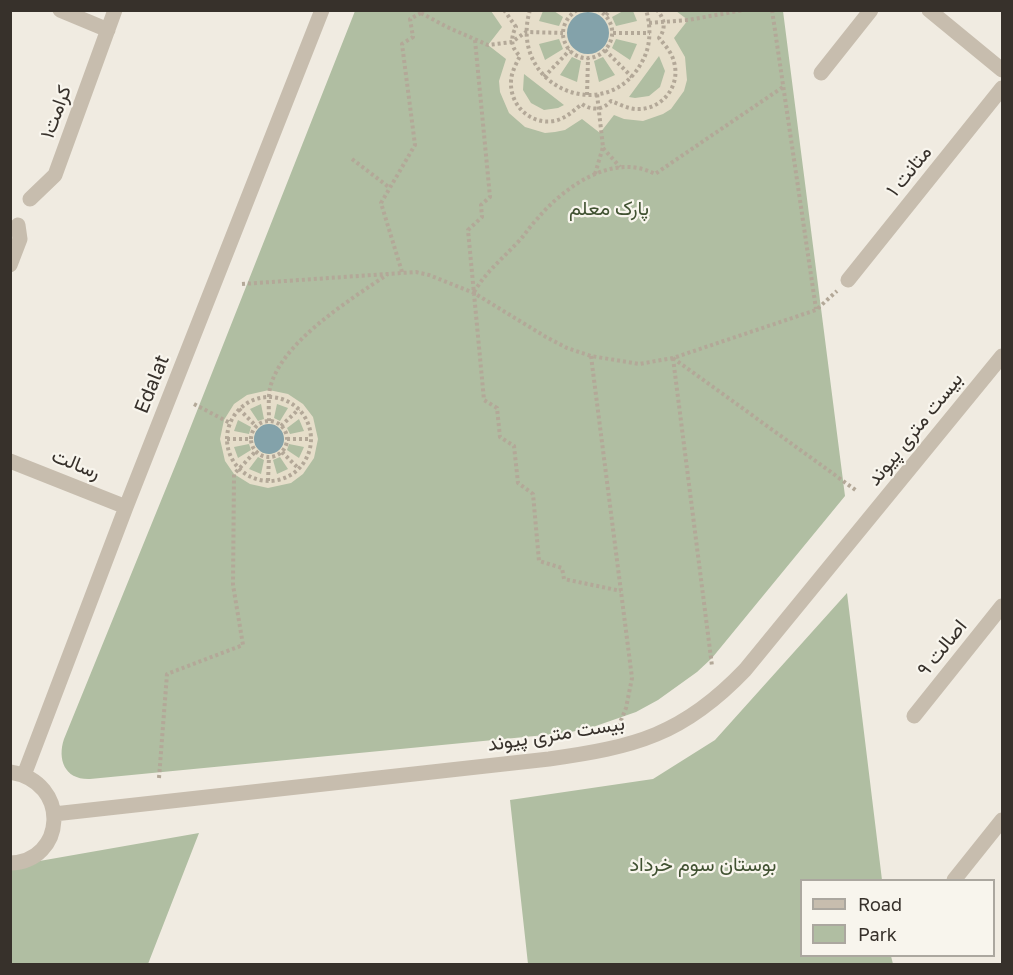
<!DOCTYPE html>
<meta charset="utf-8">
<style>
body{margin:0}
#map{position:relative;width:1013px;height:975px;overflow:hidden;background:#f0ebe1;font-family:"Golos Text",sans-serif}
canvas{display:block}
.frame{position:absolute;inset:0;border:12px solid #37312b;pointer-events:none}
.legend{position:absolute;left:800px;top:879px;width:195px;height:78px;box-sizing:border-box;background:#f8f5ed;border:2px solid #aba79f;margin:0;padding:8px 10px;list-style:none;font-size:18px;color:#37312b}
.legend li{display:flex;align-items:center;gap:12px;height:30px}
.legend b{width:30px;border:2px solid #aba79f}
</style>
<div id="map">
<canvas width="1013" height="975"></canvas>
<div class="frame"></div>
<ul class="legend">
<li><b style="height:8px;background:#c7bdae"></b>Road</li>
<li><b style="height:16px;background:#b0bea2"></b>Park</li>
</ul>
</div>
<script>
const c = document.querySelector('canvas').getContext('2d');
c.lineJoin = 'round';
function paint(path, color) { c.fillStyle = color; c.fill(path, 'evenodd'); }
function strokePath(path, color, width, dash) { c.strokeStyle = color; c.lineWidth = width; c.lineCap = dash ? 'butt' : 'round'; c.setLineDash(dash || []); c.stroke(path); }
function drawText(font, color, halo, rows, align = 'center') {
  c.font = font + ' "Golos Text",Vazirmatn,sans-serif'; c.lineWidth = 4.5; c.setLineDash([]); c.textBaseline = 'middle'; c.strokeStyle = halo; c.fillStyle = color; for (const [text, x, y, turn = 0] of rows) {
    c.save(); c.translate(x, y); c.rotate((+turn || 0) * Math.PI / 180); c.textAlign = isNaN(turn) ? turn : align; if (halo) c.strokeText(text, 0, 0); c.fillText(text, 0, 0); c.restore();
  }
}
paint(new Path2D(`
 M 355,11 L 783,11 L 845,496 L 712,658 L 697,672 L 658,700 L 636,712 L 590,728 L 566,733 L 90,779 C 65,780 57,760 64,739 L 178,459 Z
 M 847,593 L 882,880 L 802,880 L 802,956 L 891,956 L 893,964 L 528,964 L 510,800 L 653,779 L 715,740 Z
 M 199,833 L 148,964 L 11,964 L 11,866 Z`), '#b0bea2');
paint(new Path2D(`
 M 491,11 L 543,11 L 539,21 L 559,26 L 563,17 L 554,11 L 623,11 L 612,17 L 616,26 L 637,21 L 633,11 L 676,11 L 688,20 L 674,38 L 685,57 L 687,80 L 684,91 L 671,109 L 663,114 L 643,121 L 624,119 L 614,115 L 600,133 L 582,119 L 565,130 L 555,132 L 545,133 L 525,127 L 509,113 L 500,92 L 499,81 L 506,59 L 488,45 L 502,27 ZM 559,39 L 563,49 L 545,60 L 539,44 ZM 616,39 L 637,44 L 630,60 L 612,48 ZM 659,56 L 665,71 L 660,87 L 649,96 L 635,98 L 629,97 ZM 572,57 L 581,61 L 577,82 L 560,75 ZM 603,57 L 615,75 L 599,82 L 594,61 ZM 524,74 L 564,105 L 558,108 L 544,110 L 531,103 L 523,90 Z
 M 269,390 L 288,394 L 303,404 L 313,417 L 318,439 L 314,458 L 303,474 L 291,483 L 268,488 L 250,484 L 234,474 L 225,461 L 220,439 L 224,420 L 234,404 L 247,395 ZM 261,404 L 264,419 L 258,421 L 250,409 ZM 277,404 L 288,408 L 280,421 L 274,418 ZM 299,419 L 304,431 L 290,434 L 287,428 ZM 238,420 L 251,427 L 249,434 L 234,431 ZM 269,424 L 281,430 L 284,440 L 280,449 L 271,454 L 263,453 L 256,446 L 254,438 L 258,429 ZM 249,444 L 251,450 L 238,458 L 234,447 ZM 289,444 L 304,447 L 299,458 L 287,450 ZM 258,457 L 264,460 L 261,474 L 249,469 ZM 280,457 L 288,469 L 277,474 L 273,460 Z`), '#e6deca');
paint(new Path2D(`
 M567 33a21 21 0 1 1 42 0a21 21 0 1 1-42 0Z
 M254 439a15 15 0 1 1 30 0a15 15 0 1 1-30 0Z`), '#83a2aa');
strokePath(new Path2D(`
 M 504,10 L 516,27 C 510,38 511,48 520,56 C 516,64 511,73 511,82 C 510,106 531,125 554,121 C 565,119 573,111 582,104 C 592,111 603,110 611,101 C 619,104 628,109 637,109 C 662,110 681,86 674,62 C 672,53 665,45 659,38 C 666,29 665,19 657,10
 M 530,10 C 507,87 608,129 643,60 C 651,45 651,26 646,10
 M 577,10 C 568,16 563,24 563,34 C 563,40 566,46 570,51 C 596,75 632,33 599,10
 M 772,10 L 816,309
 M 421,13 L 447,27 L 488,45 L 512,42 L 526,32 L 563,33
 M 606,15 L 610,10
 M 649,23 L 688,20 L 744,10
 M 613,33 L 650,33
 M 475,40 L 490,197 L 481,205 L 482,217 L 468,230 L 484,400 L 497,408 L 500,437 L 514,446 L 518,483 L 533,494 L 539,561 L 562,568 L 564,579 L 621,591
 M 605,50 L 632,77
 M 544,77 L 570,50
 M 587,95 L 588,58
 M 603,148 L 620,167
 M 352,159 L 390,188
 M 595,174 L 603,147 L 597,94
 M 402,272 L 381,203 L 415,145 L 402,44 L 413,37 L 410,19 L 421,13 L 420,10
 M 242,284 L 416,272 L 429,275 L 474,293 L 546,337 L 567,348 L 591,356 L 639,364 L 673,358 L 816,310 L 837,291
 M 474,292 C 486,272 501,260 517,243 C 525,235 530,226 538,218 C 565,186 614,152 655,174 L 783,87
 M 591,356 L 632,678 L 626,708 L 619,725
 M 673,358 L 712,666
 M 673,358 L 857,491
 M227 439a42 42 0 1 1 84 0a42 42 0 1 1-84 0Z
 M 194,404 L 230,423
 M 239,409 L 256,426
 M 269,421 C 269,411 268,399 270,388 C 281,342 350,300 388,274
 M251 439a18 18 0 1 1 36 0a18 18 0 1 1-36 0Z
 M 281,426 L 299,409
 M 227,439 L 251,439
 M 287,439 L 311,439
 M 282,452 L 299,469
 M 268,481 L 269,457
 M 159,778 L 167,674 L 243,645 L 233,585 L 234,474 L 256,451`), '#b3a898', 4, [3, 3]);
strokePath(new Path2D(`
 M 60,10 L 108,30
 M 929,10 L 1002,70
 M 821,73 L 871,10
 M 30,199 L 55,175 L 115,10
 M 10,265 L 20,239 L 18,225
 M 848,280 L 1002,88
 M 10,461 L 126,507
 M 914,716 L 1002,606
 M 10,772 C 72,782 65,862 10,863
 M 24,775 L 126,507 L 322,10
 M 54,814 L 549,759 C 635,747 683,735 745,670 L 1002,356
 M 954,880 L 1002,820`), '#c7bdae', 15);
drawText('20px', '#37312b', '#f8f5ed', [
 ["کرامت۱",56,112,-70],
 ["متانت ۱",909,171,-51],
 ["Edalat",152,384,-68],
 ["بیست متری پیوند",915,429,-51],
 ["رسالت",76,464,22],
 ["اصالت ۹",942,648,-51],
 ["بیست متری پیوند",556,734,-9]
]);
drawText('20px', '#415232', '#f8f5ed', [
 ["پارک معلم",609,209],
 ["بوستان سوم خرداد",703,865]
]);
</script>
